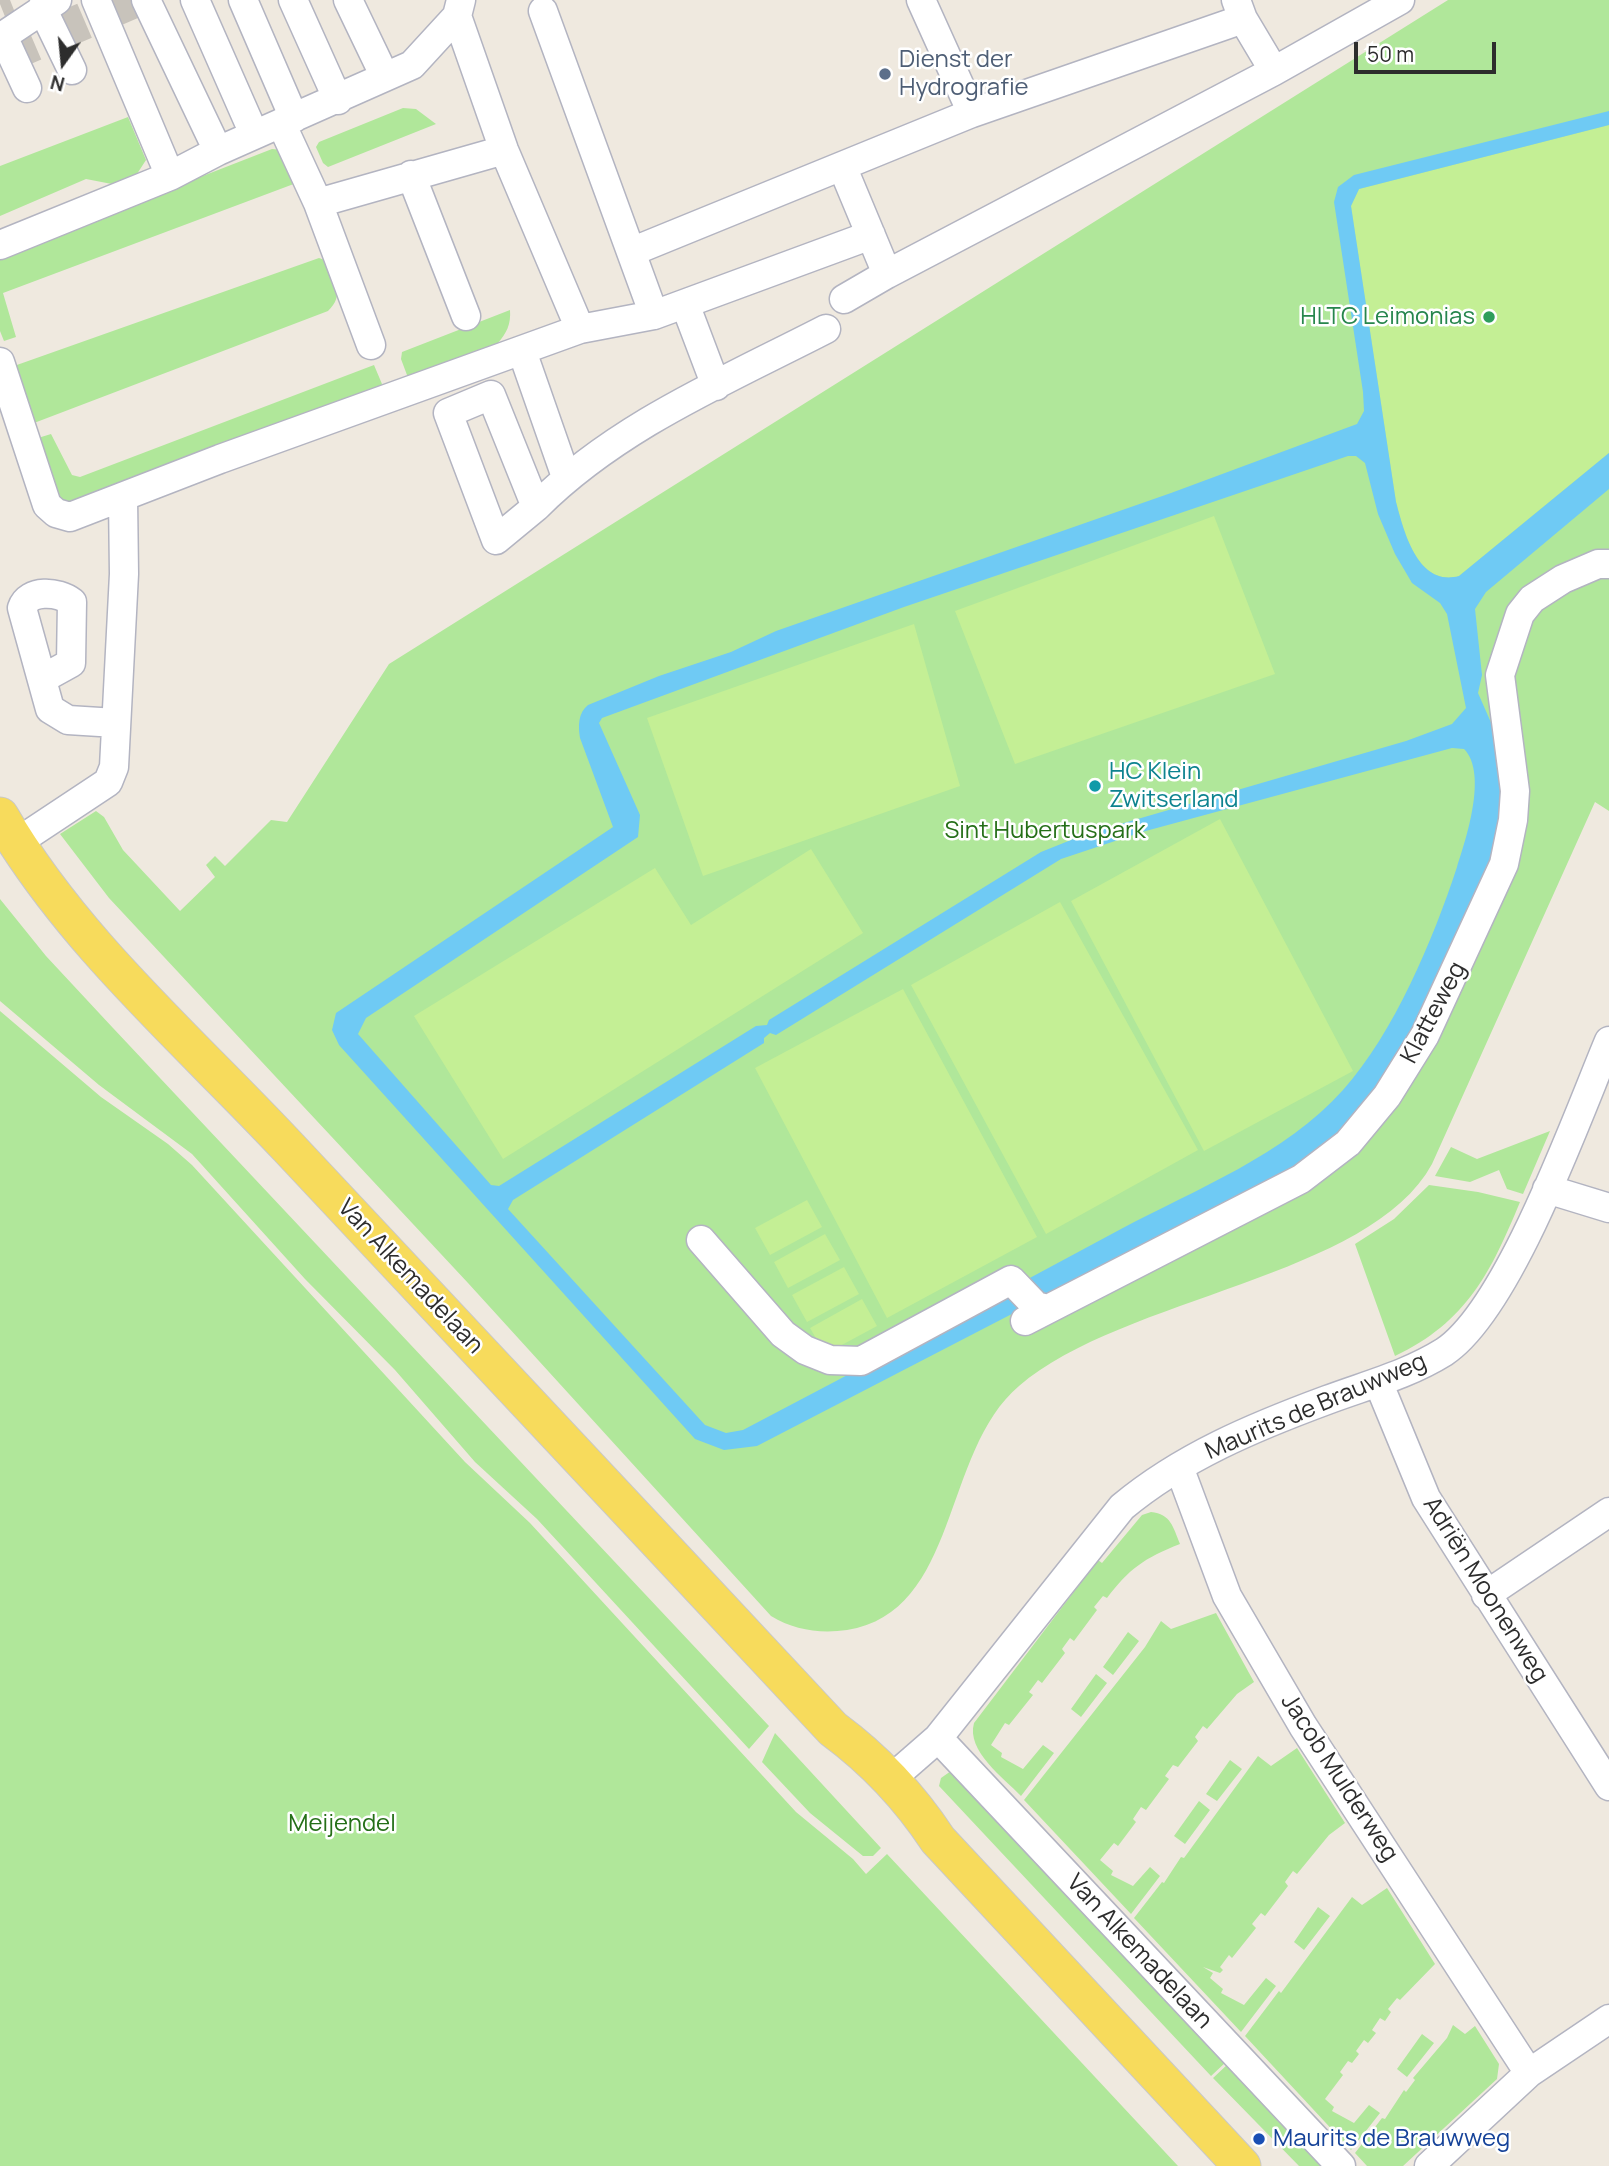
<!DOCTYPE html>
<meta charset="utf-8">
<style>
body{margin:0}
#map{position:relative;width:1609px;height:2166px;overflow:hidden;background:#efe9df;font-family:Manrope,sans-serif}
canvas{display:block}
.north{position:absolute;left:28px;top:28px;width:70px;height:70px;-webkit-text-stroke:5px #fff;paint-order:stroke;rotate:195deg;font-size:19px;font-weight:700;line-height:28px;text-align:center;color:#2d2d2d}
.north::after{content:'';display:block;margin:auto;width:24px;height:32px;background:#2d2d2d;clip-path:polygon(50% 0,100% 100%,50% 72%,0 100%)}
.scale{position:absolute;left:1354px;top:42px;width:142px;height:32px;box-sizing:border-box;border:4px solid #2d2d2d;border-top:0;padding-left:9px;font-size:21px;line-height:24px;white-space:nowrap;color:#2d2d2d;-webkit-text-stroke:5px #fff;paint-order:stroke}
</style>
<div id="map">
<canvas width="1609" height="2166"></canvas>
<div class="north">N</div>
<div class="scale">50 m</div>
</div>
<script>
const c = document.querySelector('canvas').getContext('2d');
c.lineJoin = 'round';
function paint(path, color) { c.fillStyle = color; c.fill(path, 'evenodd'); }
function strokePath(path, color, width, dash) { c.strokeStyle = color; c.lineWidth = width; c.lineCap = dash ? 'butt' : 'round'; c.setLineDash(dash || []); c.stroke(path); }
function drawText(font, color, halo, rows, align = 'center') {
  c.font = font + ' Manrope,sans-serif'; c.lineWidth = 5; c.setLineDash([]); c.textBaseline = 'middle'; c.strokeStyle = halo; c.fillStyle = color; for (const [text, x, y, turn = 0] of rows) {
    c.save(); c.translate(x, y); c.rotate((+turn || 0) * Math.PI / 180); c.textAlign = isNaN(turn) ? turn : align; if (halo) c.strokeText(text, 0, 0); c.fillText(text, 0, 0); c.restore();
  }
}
paint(new Path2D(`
 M 1448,0 L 1609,0 L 1609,811 L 1595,802 L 1432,1164 C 1370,1278 1124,1296 1019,1386 C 941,1452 960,1612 847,1630 C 820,1634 794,1630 771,1616 L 468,1283 L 109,898 L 60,834 L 96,811 L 104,817 L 123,850 L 180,911 L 215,877 L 206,865 L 215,856 L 225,866 L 271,820 L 287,822 L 389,664 Z
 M 403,108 L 416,109 L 436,124 L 328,167 L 323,163 L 316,147 L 319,142 Z
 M 128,117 L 146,160 L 135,177 L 117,185 L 86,179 L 0,216 L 0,166 Z
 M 272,149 L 283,150 L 299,182 L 3,293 L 16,337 L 4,341 L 0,331 L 0,255 Z
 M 319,258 L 328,261 C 335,281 345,295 328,311 L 34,423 L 14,366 Z
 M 510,310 C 511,324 507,333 497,344 L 413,377 L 407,375 L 401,359 L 402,352 Z
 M 374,365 L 382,384 L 379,396 L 66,508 L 60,505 L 38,438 L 51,434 L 72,475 L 80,477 Z
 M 0,899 L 46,956 L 113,1028 L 769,1726 L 749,1749 L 537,1519 L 475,1462 L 395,1370 L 305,1279 L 192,1154 L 99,1085 L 0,1001 Z
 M 0,1011 L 101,1097 L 168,1144 L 192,1165 L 465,1462 L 530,1523 L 796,1812 L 853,1859 L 866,1874 L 887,1854 L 1178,2166 L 0,2166 Z
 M 1550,1131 L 1523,1194 L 1507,1189 L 1499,1170 L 1470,1182 L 1435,1176 L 1451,1147 L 1477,1159 Z
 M 1429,1185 L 1478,1192 L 1520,1202 C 1491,1272 1467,1322 1395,1356 L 1355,1244 L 1394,1219 Z
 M 1151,1512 C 1171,1514 1173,1527 1180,1544 C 1144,1558 1129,1569 1107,1598 L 1103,1596 L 1094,1607 L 1097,1610 L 1074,1641 L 1070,1638 L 1062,1649 L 1065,1653 L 1042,1683 L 1038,1680 L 1029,1692 L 1033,1695 L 1009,1725 L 1005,1723 L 991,1745 L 1002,1753 L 1001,1757 L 1023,1769 L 1043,1745 L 1054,1753 L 1021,1796 C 1004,1778 966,1751 974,1723 L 1098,1560 L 1102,1563 L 1142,1515 Z
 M 1216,1613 L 1254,1682 L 1237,1694 L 1207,1729 L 1203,1726 L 1195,1737 L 1198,1741 L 1178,1767 L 1173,1765 L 1165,1776 L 1169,1779 L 1146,1810 L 1141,1807 L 1133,1819 L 1136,1822 L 1118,1846 L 1114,1843 L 1100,1860 L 1113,1871 L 1111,1875 L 1133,1886 L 1150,1867 L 1160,1876 L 1131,1914 L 1024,1800 L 1145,1647 L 1161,1621 L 1171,1629 Z
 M 1128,1632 L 1139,1641 L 1113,1675 L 1103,1667 Z
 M 1096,1674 L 1107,1683 L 1081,1717 L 1071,1709 Z
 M 775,1733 L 881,1848 L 873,1856 L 863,1856 L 810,1813 L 762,1762 Z
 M 1297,1748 L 1345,1823 L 1329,1835 L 1297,1874 L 1293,1871 L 1285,1882 L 1288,1886 L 1265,1916 L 1261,1913 L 1252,1924 L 1256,1928 L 1232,1958 L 1229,1955 L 1220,1967 L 1223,1970 L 1220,1973 L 1203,1967 L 1213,1973 L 1210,1978 L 1223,1989 L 1221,1993 L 1244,2005 L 1266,1978 L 1276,1986 L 1241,2032 L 1134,1918 L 1162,1882 L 1164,1883 L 1181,1857 L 1184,1858 L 1258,1756 L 1271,1766 Z
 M 1230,1760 L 1242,1769 L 1217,1801 L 1206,1794 Z
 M 951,1771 L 1226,2062 L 1211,2076 L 939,1786 L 941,1778 Z
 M 1199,1801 L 1210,1810 L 1185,1844 L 1174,1836 Z
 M 1387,1888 L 1435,1964 L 1400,2000 L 1397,1998 L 1388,2009 L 1391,2012 L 1385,2021 L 1380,2018 L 1372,2030 L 1376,2033 L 1368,2043 L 1364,2040 L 1356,2051 L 1359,2054 L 1352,2063 L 1348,2061 L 1340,2072 L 1343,2075 L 1325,2099 L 1334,2107 L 1332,2111 L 1354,2123 L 1369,2105 L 1380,2113 L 1351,2150 L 1245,2036 L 1279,1991 L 1281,1993 L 1352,1897 L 1362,1905 Z
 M 1318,1907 L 1330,1916 L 1304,1950 L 1294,1942 Z
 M 1453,2025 L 1465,2034 L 1475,2026 L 1499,2064 L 1497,2079 L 1403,2166 L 1367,2166 L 1355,2153 L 1382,2118 L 1385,2119 L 1404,2090 L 1406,2092 L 1415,2080 L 1413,2078 L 1447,2038 Z
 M 1422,2034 L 1434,2043 L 1407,2077 L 1397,2069 Z
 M 1228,2064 L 1323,2166 L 1299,2166 L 1213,2078 Z`), '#b0e79a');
paint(new Path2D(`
 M 1609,125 L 1609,453 L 1459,576 C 1418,587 1404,532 1396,502 L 1351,206 L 1359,189 Z
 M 1214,516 L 1275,674 L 1015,764 L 955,611 Z
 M 914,624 L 960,786 L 703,876 L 647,718 Z
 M 1220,819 L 1353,1071 L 1204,1151 L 1071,901 Z
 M 811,849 L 863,933 L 503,1159 L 414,1016 L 655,868 L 691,925 Z
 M 1060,902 L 1198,1150 L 1046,1234 L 911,985 Z
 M 903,989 L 1037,1237 L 887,1318 L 755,1068 Z
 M 807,1200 L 822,1227 L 770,1255 L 755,1228 Z
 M 825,1234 L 840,1260 L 788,1288 L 774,1262 Z
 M 844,1267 L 859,1294 L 807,1322 L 792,1295 Z
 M 862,1299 L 877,1326 L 825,1354 L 810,1328 Z`), '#c4ef95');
paint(new Path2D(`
 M 1609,111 L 1609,125 L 1359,189 L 1351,206 L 1396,502 C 1404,532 1418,587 1459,576 L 1609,453 L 1609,489 L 1486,592 L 1475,609 L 1482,675 L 1478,693 L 1496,734 L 1502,769 L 1501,842 L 1419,1024 L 1366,1107 L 1311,1159 L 757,1446 L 724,1450 L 695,1439 L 339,1045 L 332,1030 L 336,1013 L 613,827 L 580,738 C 578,726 578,713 588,705 L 659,676 L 731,652 L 776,631 L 1171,493 L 1357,424 L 1364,411 L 1363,392 L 1334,202 L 1338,187 L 1354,175 ZM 1348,456 L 1356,456 L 1365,463 L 1378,514 L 1395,554 L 1412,583 L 1440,603 L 1447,614 L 1466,708 L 1452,724 L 1406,741 L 1086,834 L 1041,852 L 769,1020 L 767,1025 L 756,1026 L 499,1186 L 491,1185 L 358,1034 L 366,1018 L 638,837 L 640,815 L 599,723 L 602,718 L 904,607 ZM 1452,748 L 1464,749 C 1488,773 1466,839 1457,867 C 1433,940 1394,1033 1343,1090 C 1285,1155 1196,1189 1121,1229 C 995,1297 869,1364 743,1430 L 726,1433 L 705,1425 L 508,1209 L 513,1200 L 764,1043 L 764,1038 L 770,1033 L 776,1035 L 1061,859 L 1142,832 Z`), '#6fcaf4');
strokePath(new Path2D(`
 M 0,4 L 10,0
 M 0,57 L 133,0`), '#c8c3bb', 37, [37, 18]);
const minor = new Path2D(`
 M 96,0 L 170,176
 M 146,0 L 218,151
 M 195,0 L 254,134
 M 243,0 L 294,118
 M 293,0 L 338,100
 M 348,0 L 385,77
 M 921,0 L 972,113 L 1243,19
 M 1236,0 L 1243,19 L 1274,71
 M 42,8 L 72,70
 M 543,11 L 654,315
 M 457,16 L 504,150 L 580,329
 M 3,36 L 27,88
 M 0,38 L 57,0
 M 281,123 L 318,203 L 504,150
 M 842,166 L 887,274 L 844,299
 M 411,175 L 466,316
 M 318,203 L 371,345
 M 0,245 L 170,176 L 218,151 L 412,65 L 457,16 L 461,0
 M 631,252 L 972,113
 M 887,274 L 1274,71 L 1400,0
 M 685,304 L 716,386
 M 522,351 L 566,477
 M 0,362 L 47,505 L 56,513 L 70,517 L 220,459 L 580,329 L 654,315 L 871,235
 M 491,395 L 536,507 L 496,540 L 448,413 Z
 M 536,507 C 617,426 725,381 826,329
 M 42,679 L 71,663 L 72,602 C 58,591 28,589 22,608 L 50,709 L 68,720 L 116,723
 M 16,843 L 108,782 L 114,767 L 124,574 L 123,497
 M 1547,1189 L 1609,1208
 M 701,1240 L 783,1334 L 805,1350 L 830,1360 L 861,1361 L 1011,1280 L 1036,1306 L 1048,1309
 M 1025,1321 L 1301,1179 L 1348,1143 L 1387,1096 L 1425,1035 L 1504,864 L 1513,820 L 1515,791 L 1500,675 L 1520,614 L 1532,599 L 1563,579 L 1598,564 L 1609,564
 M 1379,1384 L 1426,1498 L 1609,1786
 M 1179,1467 L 1227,1596 L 1303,1726 L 1529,2073
 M 1486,1595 L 1609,1512
 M 938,1738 L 1341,2166
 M 891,1779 L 938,1738 L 1122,1507 C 1182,1457 1254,1427 1327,1400 C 1367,1385 1407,1375 1444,1352 C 1509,1309 1577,1117 1609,1041
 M 1429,2166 L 1529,2073 L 1609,2019`);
const major = new Path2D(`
 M 0,816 C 74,943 189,1041 289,1148 C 470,1341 652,1535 833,1729 C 875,1760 909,1796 938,1840 L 1242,2166`);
strokePath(minor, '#b3b4c1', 31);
strokePath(major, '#c8c8c8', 39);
strokePath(minor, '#fff', 28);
strokePath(major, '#f7db5c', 37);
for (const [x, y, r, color] of [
 [885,74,7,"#5c6f8a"],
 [1489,317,7,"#2e9e5b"],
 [1095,786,7,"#0f9aa8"],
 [1259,2139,7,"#1a4fb4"]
]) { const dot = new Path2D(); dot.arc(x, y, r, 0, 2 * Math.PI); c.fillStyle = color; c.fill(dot); strokePath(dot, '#fff', 2.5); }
drawText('24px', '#4e5e75', '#fff', [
 ["Dienst der",899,60],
 ["Hydrografie",899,88]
], 'left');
drawText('24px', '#27864d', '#fff', [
 ["HLTC Leimonias",1475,317]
], 'right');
drawText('24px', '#0d838f', '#fff', [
 ["HC Klein",1109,772],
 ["Zwitserland",1109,800]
], 'left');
drawText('24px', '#256f18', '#fff', [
 ["Sint Hubertuspark",1045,831],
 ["Meijendel",342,1824]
]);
drawText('24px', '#2d2d2d', '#fff', [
 ["Klatteweg",1434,1013,-62],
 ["Van Alkemadelaan",410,1277,47],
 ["Maurits de Brauwweg",1316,1407,-23],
 ["Adriën Moonenweg",1485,1590,58],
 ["Jacob Mulderweg",1339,1778,57],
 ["Van Alkemadelaan",1139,1952,47]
]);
drawText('24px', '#164399', '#fff', [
 ["Maurits de Brauwweg",1273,2139]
], 'left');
</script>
